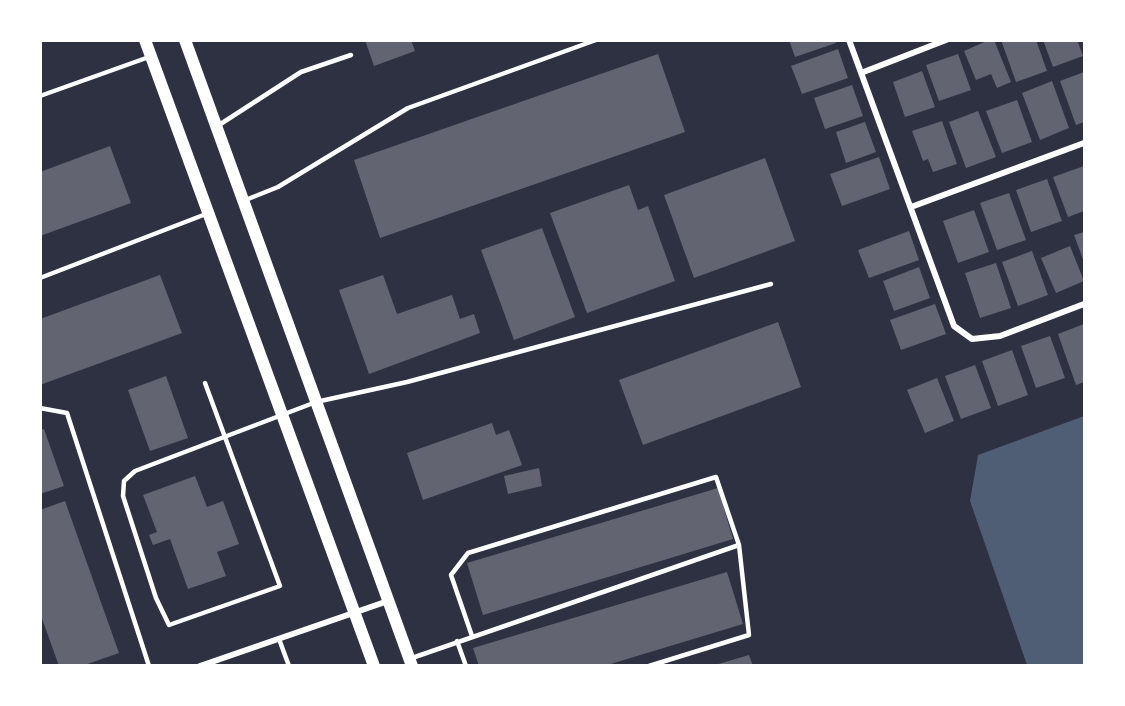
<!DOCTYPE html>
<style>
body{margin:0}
#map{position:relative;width:1125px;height:706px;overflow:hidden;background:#2d3142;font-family:"Noto Serif",serif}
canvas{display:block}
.frame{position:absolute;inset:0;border:42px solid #fff;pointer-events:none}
</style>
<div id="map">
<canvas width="1125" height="706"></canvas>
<div class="frame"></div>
</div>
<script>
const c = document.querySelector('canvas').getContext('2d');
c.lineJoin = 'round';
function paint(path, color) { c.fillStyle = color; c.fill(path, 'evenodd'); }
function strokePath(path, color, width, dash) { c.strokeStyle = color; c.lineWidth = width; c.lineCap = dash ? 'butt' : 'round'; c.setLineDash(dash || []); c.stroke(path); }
paint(new Path2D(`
 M 1084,416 L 1084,665 L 1027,665 L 970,501 L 978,455 Z`), '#4f5d75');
paint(new Path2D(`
 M 365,40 L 411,40 L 415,51 L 374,66 Z
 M 789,40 L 835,40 L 836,43 L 795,57 Z
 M 989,40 L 994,40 L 1011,82 L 997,88 L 991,74 L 976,80 L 964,51 Z
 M 1001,40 L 1036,40 L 1047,71 L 1016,82 Z
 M 1043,40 L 1077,40 L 1083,56 L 1053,67 Z
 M 838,49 L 848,78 L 802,94 L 791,66 Z
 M 658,54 L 685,132 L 380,238 L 354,160 Z
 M 958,54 L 971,90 L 939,101 L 926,65 Z
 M 922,71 L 935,107 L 905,117 L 893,82 Z
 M 1084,72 L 1084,122 L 1076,125 L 1060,81 Z
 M 1052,81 L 1069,128 L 1040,140 L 1022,93 Z
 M 852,85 L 863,116 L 825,129 L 814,98 Z
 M 1017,100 L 1032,142 L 1002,153 L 986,111 Z
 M 978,111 L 996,157 L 966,168 L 949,122 Z
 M 942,121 L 957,164 L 933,172 L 928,159 L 923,161 L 912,131 Z
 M 865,122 L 876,152 L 846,163 L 836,132 Z
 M 110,146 L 131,203 L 40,236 L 40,172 Z
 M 879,157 L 890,189 L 842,206 L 830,174 Z
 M 765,158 L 795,241 L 694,278 L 664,195 Z
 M 1084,166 L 1084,211 L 1068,217 L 1053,177 Z
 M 1047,179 L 1062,221 L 1031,232 L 1016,190 Z
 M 629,185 L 638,210 L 648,206 L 675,281 L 587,313 L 550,213 Z
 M 1009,193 L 1026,240 L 997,250 L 980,203 Z
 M 974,210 L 989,252 L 958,263 L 943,221 Z
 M 542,228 L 575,317 L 514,340 L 481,250 Z
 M 909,231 L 919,260 L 869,278 L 858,250 Z
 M 1084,232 L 1084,262 L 1074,235 Z
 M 1070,246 L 1084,281 L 1056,293 L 1041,258 Z
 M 1032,251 L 1048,295 L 1018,306 L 1002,262 Z
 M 996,263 L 1011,308 L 980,318 L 965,273 Z
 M 919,267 L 930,298 L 894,311 L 883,281 Z
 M 160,275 L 182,333 L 40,385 L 40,319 Z
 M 383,275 L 397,314 L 452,295 L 460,319 L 474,314 L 480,333 L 369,374 L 339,290 Z
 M 935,304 L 946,334 L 901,350 L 890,320 Z
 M 778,322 L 801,387 L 643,445 L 619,380 Z
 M 1084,324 L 1084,382 L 1076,385 L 1058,334 Z
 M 1050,336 L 1065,378 L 1036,388 L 1021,346 Z
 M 1012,350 L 1028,395 L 998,406 L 982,361 Z
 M 975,365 L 991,408 L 961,419 L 945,376 Z
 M 166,376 L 188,438 L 150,451 L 128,390 Z
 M 937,378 L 954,421 L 925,433 L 907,390 Z
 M 492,423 L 496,435 L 509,430 L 522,465 L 423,500 L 407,453 Z
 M 44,429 L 64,486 L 40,494 L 40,430 Z
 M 539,468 L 542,486 L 508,494 L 504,476 Z
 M 195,476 L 207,507 L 223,501 L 239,544 L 217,552 L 226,576 L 188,589 L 170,539 L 153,545 L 149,535 L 157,532 L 143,495 Z
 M 718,488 L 733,539 L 483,615 L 467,563 Z
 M 65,501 L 119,653 L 82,666 L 59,666 L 40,613 L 40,510 Z
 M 727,572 L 743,624 L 604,666 L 479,666 L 473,648 Z
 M 749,655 L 753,666 L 715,666 L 715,665 Z`), '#626471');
strokePath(new Path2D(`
 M 40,96 L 149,57
 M 219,125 L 301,72 L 351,55
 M 243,201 L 278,187 L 408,108 L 596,40
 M 40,278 L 206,214
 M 205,383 L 280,586 L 169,625 L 156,598 L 123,496 L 124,481 L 135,471 L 316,402 L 407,382 L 771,284
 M 40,408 L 67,413 L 149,666
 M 279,639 L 289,666
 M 457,641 L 466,666
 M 412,658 L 739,545 L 716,477 L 468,553 L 451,575 L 472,636
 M 649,666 L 749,635 L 739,545`), '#fff', 4.5);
strokePath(new Path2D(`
 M 849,40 L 954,326 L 972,339 L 1000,336 L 1084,304
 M 861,73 L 946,40
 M 911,207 L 1084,143
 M 200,666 L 388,601`), '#fff', 6);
strokePath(new Path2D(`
 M 145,40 L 374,666
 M 185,40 L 412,666`), '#fff', 12);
</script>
